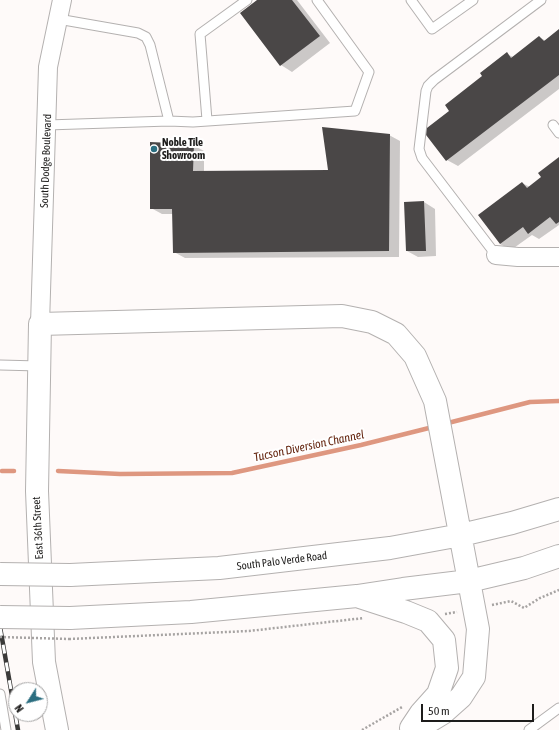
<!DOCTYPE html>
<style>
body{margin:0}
#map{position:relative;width:559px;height:730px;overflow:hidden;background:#fefaf9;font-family:"Asap Condensed",sans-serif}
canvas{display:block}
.north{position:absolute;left:8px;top:682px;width:40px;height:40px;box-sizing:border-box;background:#fff;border:1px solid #a5a4a4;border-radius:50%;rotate:234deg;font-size:11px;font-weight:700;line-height:16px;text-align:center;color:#1d1c1b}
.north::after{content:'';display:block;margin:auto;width:14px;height:18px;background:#2b6e80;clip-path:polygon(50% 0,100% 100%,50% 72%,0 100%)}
.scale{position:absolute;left:421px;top:704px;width:113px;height:18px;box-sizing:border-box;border:2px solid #1d1c1b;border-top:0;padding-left:5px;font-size:12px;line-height:14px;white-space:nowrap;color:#1d1c1b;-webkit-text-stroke:3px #fff;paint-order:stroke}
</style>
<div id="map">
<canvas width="559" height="730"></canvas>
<div class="north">N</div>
<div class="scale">50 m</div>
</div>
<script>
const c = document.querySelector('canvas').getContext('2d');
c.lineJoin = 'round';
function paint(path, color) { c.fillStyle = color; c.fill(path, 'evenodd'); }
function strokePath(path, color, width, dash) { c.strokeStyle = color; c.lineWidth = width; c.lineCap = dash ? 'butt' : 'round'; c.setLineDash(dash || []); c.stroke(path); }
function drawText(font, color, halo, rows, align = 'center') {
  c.font = font + ' "Asap Condensed",sans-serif'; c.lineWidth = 4; c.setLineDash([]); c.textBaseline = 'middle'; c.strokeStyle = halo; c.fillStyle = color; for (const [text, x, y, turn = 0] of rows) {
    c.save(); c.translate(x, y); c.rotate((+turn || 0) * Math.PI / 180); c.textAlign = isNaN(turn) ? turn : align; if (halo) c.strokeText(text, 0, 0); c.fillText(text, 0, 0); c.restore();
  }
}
paint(new Path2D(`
 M 258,0 L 297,0 L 330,43 L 292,72 L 281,65 L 241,13 Z
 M 559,31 L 559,89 L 458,166 L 447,160 L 451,111 L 507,54 L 513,57 L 539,37 L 546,41 Z
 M 389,135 L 400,141 L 399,257 L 185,258 L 174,252 L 173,214 L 162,214 L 151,208 L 193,145 L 204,151 L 204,172 L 329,171 Z
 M 559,158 L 559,225 L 539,239 L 532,235 L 511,250 L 500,244 L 522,183 L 530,187 L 543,177 Z
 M 424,202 L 435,209 L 436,256 L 418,257 L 407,251 Z`), '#0003');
strokePath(new Path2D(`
 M 444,424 L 530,402 L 559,401
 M 2,471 L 14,471
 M 58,471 L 120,474 L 232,473 L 361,445 L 433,427`), '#de9780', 4.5);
paint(new Path2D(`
 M 257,0 L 292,0 L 320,36 L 280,66 L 240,13 Z
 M 559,29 L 559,75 L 446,161 L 423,131 L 449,111 L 445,105 L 482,76 L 480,73 L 507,52 L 511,58 L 539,36 L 544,41 Z
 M 322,127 L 390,134 L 389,251 L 173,253 L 172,209 L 150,209 L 150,142 L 194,144 L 193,171 L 328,170 Z
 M 559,157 L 559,222 L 556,224 L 550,217 L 528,234 L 523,227 L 500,244 L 478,215 L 522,182 L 527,188 L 541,177 L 538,173 Z
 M 424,201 L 426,251 L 406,251 L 404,202 Z`), '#4a4747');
const service = new Path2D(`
 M 411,0 L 432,29 L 473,0
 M 58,19 L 138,33 L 146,37 L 150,45 L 169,121
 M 207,120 L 200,34 L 247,0
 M 47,125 L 169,121 L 193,122 L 355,111 L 369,72 L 317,0
 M 553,125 L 559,133
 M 496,255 L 422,158 L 419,149 L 426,91 L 428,86 L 434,80 L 541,0
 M 0,365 L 39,366
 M 0,694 L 6,730
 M 529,730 L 559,708`);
const minor = new Path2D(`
 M 496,255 L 518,257 L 559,257
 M 40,324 L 48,67 L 62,0`);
const secondary = new Path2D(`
 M 70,575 L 219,568 L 390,548 L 461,535 L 512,523 L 559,509
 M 360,597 L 406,612 L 428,621 L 444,640 L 447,668 L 438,694 L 421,713 L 411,728
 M 70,618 L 191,612 L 357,596 L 403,589 L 469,581 L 524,568 L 559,556
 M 57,730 L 44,662 L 37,491 L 40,324 L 342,316 L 372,322 L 396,334 L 415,356 L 435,401 L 478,629 L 474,677 L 461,697 L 443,713 L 415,730`);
strokePath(service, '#b4b1b0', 11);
strokePath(minor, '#b4b1b0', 20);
strokePath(secondary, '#b4b1b0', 24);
strokePath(new Path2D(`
 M 492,605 L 511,601 L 524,608 L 540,598 L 559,590
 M 445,614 L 457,612
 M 69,639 L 249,631 L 364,618
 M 362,730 L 402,707`), '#a6a3a2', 2.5, [2, 2]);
strokePath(service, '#fff', 9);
strokePath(minor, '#fff', 18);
strokePath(secondary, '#fff', 22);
const rail = new Path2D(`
 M 0,627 L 18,730`);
strokePath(rail, '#3b3a39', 4.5);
strokePath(rail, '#fff', 3, [9]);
const secondaryBridge = new Path2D(`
 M 0,574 L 70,575
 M 0,617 L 70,618`);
strokePath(secondaryBridge, '#b4b1b0', 24, []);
strokePath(new Path2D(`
 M 0,637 L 69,639`), '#a6a3a2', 2.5, [2, 2]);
strokePath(secondaryBridge, '#fff', 22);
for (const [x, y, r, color] of [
 [154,149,4,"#2b6e80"]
]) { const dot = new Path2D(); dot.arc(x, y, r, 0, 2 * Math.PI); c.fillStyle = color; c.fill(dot); strokePath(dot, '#fff', 1.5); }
drawText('bold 11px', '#1d1c1b', '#fff', [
 ["Noble Tile",162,143],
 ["Showroom",162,156]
], 'left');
drawText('11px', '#1d1c1b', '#fff', [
 ["South Dodge Boulevard",46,161,-88],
 ["East 36th Street",38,528,-93],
 ["South Palo Verde Road",282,561,-7]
]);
drawText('italic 12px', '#64240e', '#fff', [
 ["Tucson Diversion Channel",309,446,-12]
]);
</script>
